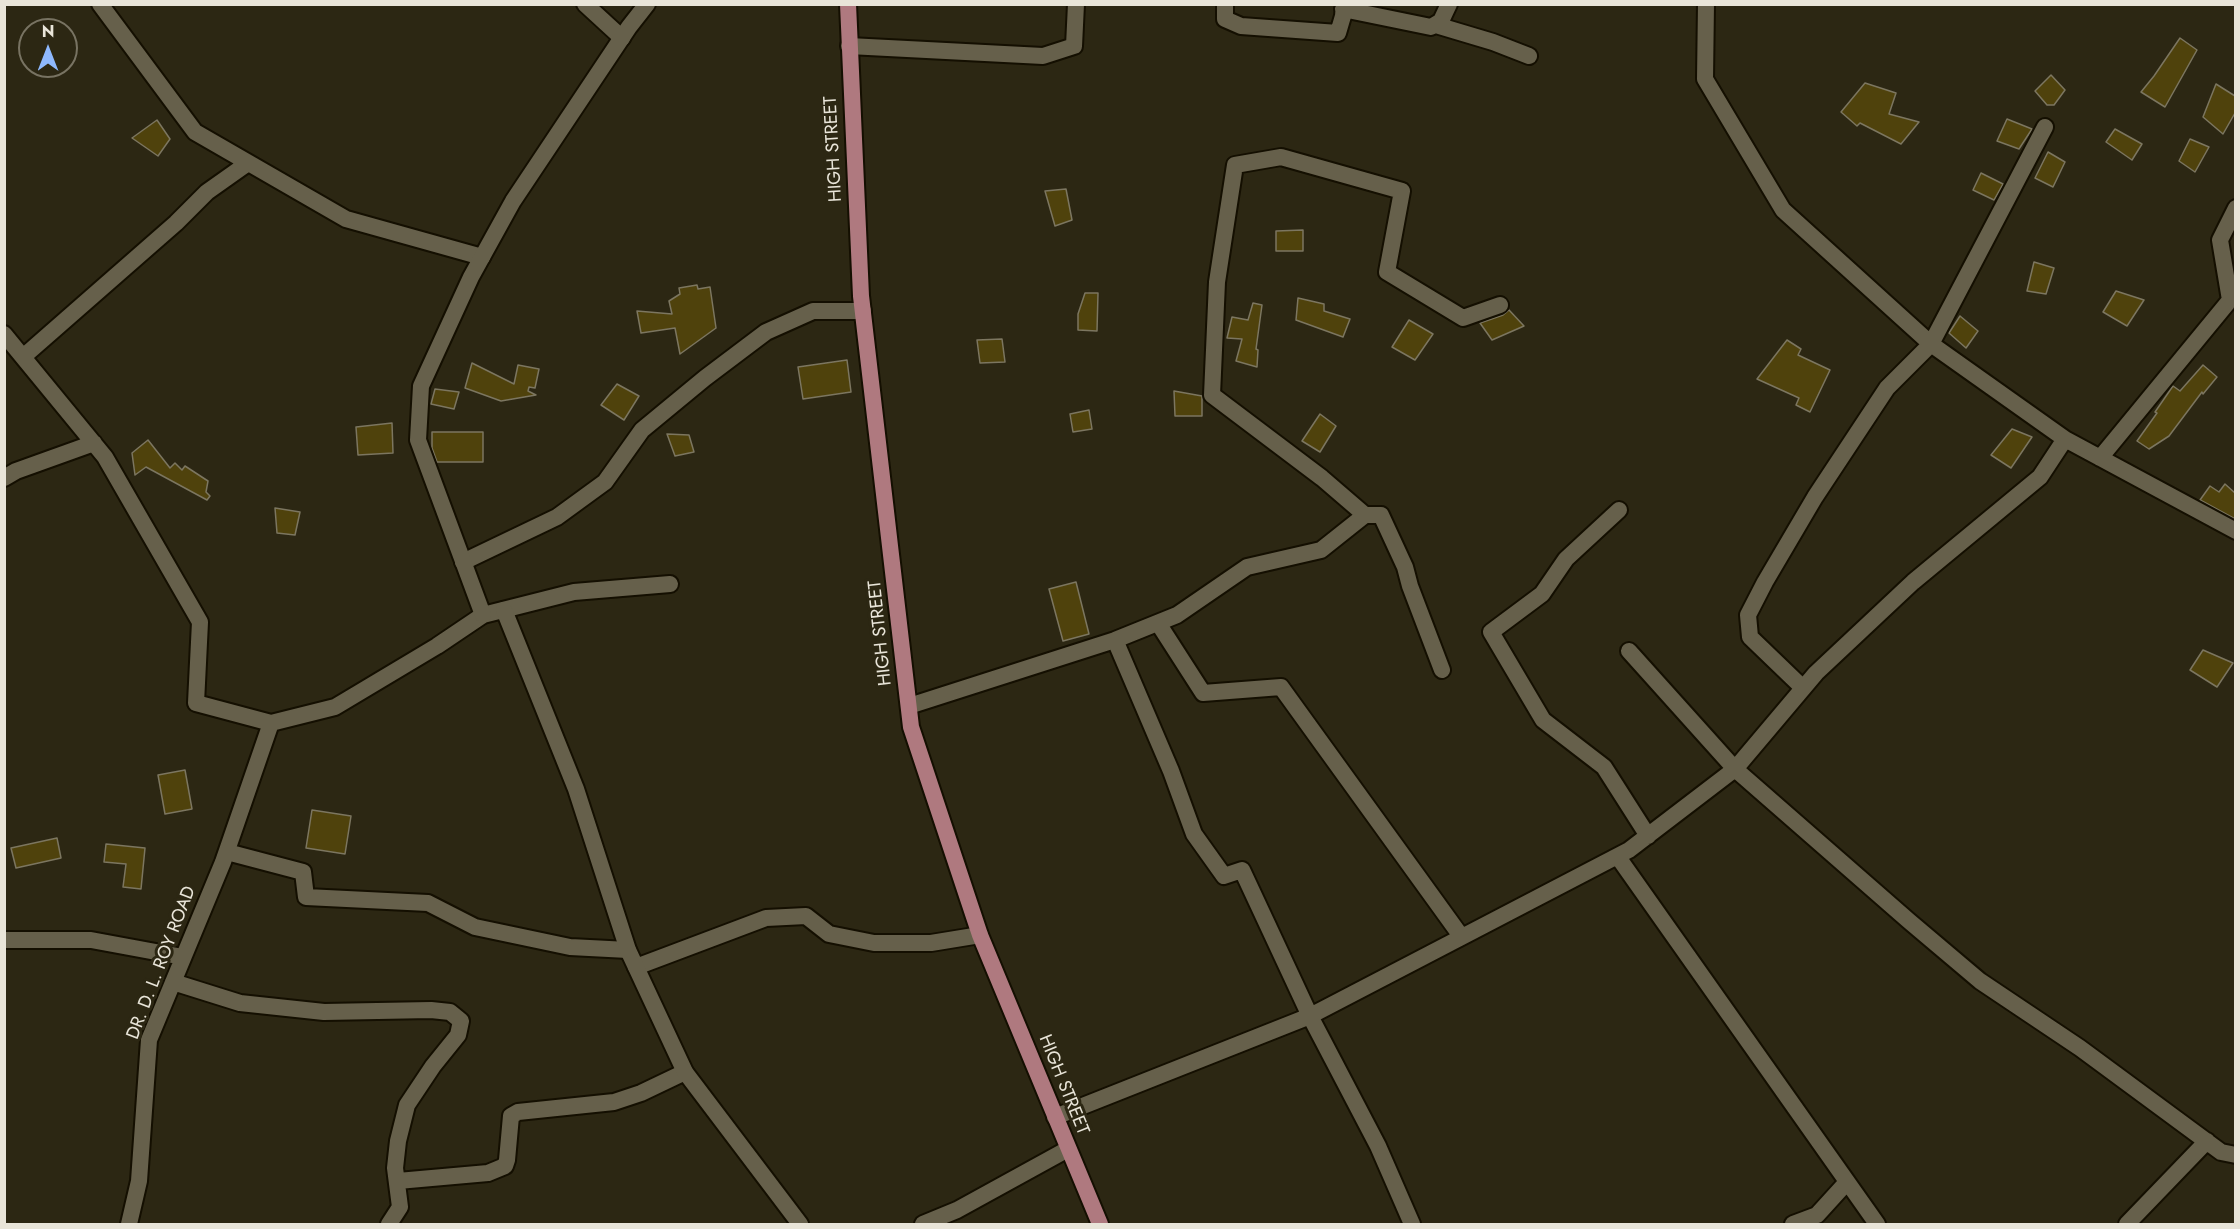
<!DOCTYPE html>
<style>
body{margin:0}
#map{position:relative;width:2240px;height:1229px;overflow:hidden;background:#2c2713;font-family:Jost,sans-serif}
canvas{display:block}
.frame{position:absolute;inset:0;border:6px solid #e9e5d9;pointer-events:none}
.north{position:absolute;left:18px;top:18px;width:60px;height:60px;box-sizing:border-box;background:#2c2713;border:2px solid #787362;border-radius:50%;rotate:0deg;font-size:16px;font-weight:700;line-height:24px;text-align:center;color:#e9e5d9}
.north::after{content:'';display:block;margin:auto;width:21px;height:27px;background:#8eb8fd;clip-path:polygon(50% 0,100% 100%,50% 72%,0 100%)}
</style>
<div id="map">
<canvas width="2240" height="1229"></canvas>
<div class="frame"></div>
<div class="north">N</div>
</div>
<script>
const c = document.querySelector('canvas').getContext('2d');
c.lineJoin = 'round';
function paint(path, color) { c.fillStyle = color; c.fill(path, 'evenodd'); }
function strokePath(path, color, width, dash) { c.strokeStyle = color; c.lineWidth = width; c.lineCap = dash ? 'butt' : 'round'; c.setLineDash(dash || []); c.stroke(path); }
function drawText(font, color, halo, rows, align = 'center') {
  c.font = font + ' Jost,sans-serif'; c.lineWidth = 6; c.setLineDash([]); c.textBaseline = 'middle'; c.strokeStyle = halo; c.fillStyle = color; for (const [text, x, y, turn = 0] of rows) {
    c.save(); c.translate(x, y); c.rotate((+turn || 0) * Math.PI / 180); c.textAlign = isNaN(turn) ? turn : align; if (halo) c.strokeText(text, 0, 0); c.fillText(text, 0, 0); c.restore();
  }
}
const building = new Path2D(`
 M 2180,38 L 2197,50 L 2165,107 L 2141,92 L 2154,76 Z
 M 2051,75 L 2065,90 L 2054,105 L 2047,105 L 2035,91 Z
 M 1865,83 L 1896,93 L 1889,114 L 1919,122 L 1901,144 L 1860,123 L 1857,126 L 1841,112 Z
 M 2216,84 L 2235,96 L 2235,113 L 2223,134 L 2203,117 Z
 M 2007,119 L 2032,129 L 2019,149 L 1997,141 Z
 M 157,120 L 170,139 L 158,156 L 132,138 Z
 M 2115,129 L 2142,144 L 2132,160 L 2106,142 Z
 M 2190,139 L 2209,147 L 2195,172 L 2179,161 Z
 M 2048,152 L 2065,162 L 2053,187 L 2035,178 Z
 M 1981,173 L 2003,184 L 1994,200 L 1973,190 Z
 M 1066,189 L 1072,220 L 1055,226 L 1045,191 Z
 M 1303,230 L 1303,251 L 1276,251 L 1276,231 Z
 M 2034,262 L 2054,268 L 2046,294 L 2027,291 Z
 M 697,285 L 698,289 L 710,287 L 716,328 L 680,354 L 675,328 L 641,333 L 637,311 L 672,314 L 669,301 L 680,294 L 679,288 Z
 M 2116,291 L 2144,300 L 2127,326 L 2103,312 Z
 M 1085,293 L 1098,293 L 1097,331 L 1078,330 L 1078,314 Z
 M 1298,298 L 1324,304 L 1324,311 L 1350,319 L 1343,337 L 1296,320 Z
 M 1253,303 L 1262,305 L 1256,349 L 1258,350 L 1257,367 L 1236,361 L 1242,339 L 1227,338 L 1232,317 L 1248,320 Z
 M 1509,310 L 1524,326 L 1492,340 L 1480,323 L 1503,315 Z
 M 1960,316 L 1978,331 L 1966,348 L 1949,333 Z
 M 1409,320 L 1433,334 L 1415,360 L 1392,347 Z
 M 1002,339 L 1005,362 L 980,363 L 977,340 Z
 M 1787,340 L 1801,349 L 1798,355 L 1830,370 L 1810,412 L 1796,405 L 1799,398 L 1757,379 Z
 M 847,360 L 851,392 L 803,399 L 798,367 Z
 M 472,363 L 514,384 L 518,365 L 539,369 L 535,388 L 529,387 L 528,391 L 536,395 L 501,401 L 465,388 Z
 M 2203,365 L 2217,377 L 2203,394 L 2202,392 L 2169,436 L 2149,449 L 2137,441 L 2157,413 L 2155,412 L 2173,386 L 2180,391 Z
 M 617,384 L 639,396 L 624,420 L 601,405 Z
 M 435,389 L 459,392 L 454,409 L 431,404 Z
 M 1174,391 L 1202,396 L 1202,416 L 1175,416 Z
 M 1089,410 L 1092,429 L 1073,432 L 1070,414 Z
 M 1320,414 L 1336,426 L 1320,452 L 1302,441 Z
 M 392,423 L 393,453 L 358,455 L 356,427 Z
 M 2012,429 L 2032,437 L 2011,468 L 1991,455 Z
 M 432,432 L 483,432 L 483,462 L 437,462 L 432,448 Z
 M 667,434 L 689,435 L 694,452 L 675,456 Z
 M 148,440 L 170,468 L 175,463 L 182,470 L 185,466 L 208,481 L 206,492 L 210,496 L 207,500 L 146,467 L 135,475 L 132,453 Z
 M 2225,484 L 2235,493 L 2235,519 L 2200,500 L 2210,486 L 2219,492 Z
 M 275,508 L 300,512 L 295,535 L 277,533 Z
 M 1076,582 L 1089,634 L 1063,641 L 1049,589 Z
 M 2203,650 L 2233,663 L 2217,687 L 2190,670 Z
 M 185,770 L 192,809 L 165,814 L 158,775 Z
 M 312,810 L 351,816 L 345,854 L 306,848 Z
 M 57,838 L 61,858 L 16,868 L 11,848 Z
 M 106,844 L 145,848 L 141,889 L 123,887 L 126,864 L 104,862 Z`);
paint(building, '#4f420c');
strokePath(building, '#7c7660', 1.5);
const minor = new Path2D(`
 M 100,4 L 195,132 L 346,219 L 482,257
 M 585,4 L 622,38
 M 1225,4 L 1225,19 L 1241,26 L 1338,33 L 1343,16 L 1344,4
 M 1706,4 L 1705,79 L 1783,210 L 1931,344 L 2065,439 L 2236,531
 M 1343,9 L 1431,27 L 1441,21 L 1449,4
 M 1436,25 L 1493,42 L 1529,56
 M 849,46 L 1043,56 L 1074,46 L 1076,4
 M 2230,300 L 2220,240 L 2236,208
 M 4,334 L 105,457 L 200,622 L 196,703 L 271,723 L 335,707 L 437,646 L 483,615 L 574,592 L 670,584
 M 23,357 L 176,223 L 207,192 L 248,163
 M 2100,458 L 2230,300 L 2236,299
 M 4,478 L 16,471 L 94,443
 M 1619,510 L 1566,559 L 1542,594 L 1491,632 L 1543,720 L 1604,767 L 1648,836
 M 1365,515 L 1322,478 L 1212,395 L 1217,282 L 1235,165 L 1281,157 L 1402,191 L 1387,272 L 1463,318 L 1500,305
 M 463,562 L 557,517 L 605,482 L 642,430 L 705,378 L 766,332 L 813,311 L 863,311
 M 1158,623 L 1203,693 L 1281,687 L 1458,932
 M 1115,640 L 1171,771 L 1194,834 L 1224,876 L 1242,870 L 1310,1016 L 1378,1146 L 1412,1224
 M 1629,651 L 1735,769 L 1909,921 L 1980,981 L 2080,1048 L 2221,1152 L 2236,1155
 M 1803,688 L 1750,637 L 1748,615 L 1765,582 L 1815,497 L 1887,388 L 1931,344 L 2045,127
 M 909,706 L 1115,640 L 1177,615 L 1247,567 L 1321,550 L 1365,515 L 1381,515 L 1405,567 L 1410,586 L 1442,670
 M 227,852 L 303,872 L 306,897 L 428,903 L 475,927 L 570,947 L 628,950
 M 1618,857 L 1877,1224
 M 4,940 L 91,940 L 183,957
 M 636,967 L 766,918 L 806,916 L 829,934 L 874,943 L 931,943 L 980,935
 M 173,982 L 240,1003 L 324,1012 L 431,1010 L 450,1012 L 461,1021 L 458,1035 L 433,1066 L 407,1105 L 398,1141 L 395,1168 L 400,1207 L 389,1224
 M 1055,1117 L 1310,1016 L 1629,850 L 1735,769 L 1816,673 L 1913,582 L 2040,477 L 2065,439
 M 398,1181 L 488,1173 L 505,1166 L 507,1160 L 511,1116 L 518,1112 L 614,1102 L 641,1093 L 685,1072
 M 129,1224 L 139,1181 L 149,1040 L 223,862 L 271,723
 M 923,1224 L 957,1210 L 1068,1149
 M 1793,1224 L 1817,1215 L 1847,1182
 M 2127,1224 L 2207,1141`);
const tertiary = new Path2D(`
 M 504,610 L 576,789 L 628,950 L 685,1072 L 800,1224
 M 483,615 L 418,440 L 421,386 L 471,277 L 513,201 L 629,27 L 647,4`);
const primary = new Path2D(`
 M 848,4 L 861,296 L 911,727 L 980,935 L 1100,1224`);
strokePath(minor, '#140f01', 20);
strokePath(tertiary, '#140f01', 20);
strokePath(primary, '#140f01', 20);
strokePath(minor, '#66604b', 16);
strokePath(tertiary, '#66604b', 16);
strokePath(primary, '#af797f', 16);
drawText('18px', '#e9e5d9', '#2c2713', [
 ["HIGH STREET",834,149,-93],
 ["HIGH STREET",881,633,-96],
 ["DR. D. L. ROY ROAD",162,963,-69],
 ["HIGH STREET",1063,1085,68]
]);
</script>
